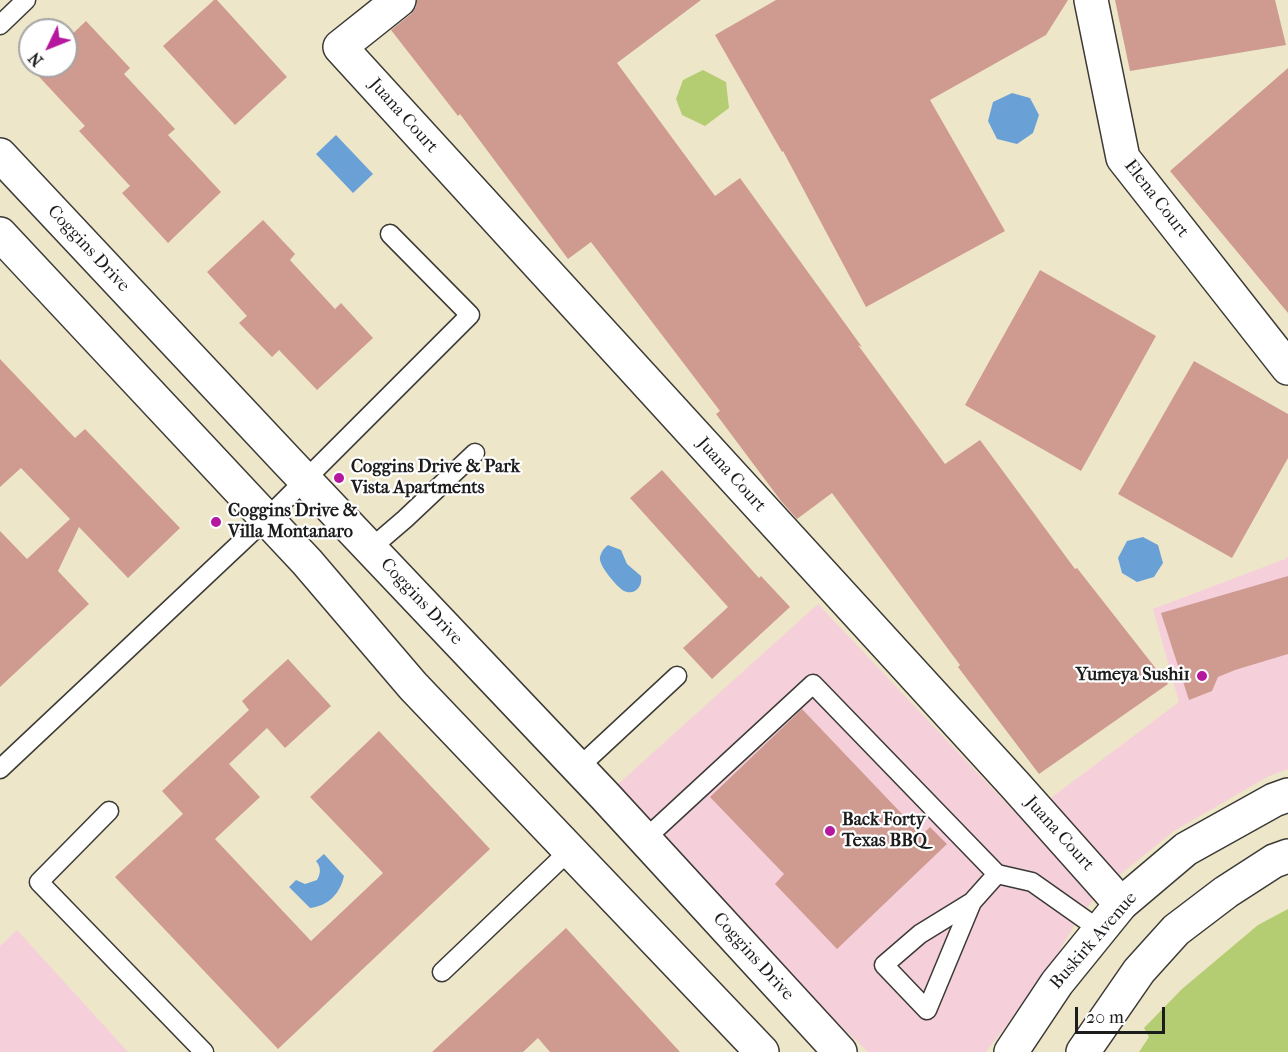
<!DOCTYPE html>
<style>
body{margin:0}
#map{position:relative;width:1288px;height:1052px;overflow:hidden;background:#eee6c9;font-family:"IM FELL French Canon",serif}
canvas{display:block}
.north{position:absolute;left:18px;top:18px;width:60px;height:60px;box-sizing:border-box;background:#fff;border:2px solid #a4a4a4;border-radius:50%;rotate:227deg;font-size:16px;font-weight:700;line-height:24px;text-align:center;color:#1c1c1c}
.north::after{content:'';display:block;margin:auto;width:21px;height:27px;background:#b5179e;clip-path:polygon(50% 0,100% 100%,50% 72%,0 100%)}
.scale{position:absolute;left:1075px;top:1007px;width:90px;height:27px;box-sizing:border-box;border:3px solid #1c1c1c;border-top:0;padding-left:8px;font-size:18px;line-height:21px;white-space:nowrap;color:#1c1c1c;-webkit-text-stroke:4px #fff;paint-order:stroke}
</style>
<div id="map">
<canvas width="1288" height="1052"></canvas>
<div class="north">N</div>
<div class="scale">20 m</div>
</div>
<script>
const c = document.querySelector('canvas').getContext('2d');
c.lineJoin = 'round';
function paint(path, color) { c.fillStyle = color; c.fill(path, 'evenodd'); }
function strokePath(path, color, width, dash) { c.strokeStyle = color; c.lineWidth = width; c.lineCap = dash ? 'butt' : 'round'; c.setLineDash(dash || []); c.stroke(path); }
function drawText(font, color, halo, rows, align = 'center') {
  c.font = font + ' "IM FELL French Canon",serif'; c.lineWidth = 4.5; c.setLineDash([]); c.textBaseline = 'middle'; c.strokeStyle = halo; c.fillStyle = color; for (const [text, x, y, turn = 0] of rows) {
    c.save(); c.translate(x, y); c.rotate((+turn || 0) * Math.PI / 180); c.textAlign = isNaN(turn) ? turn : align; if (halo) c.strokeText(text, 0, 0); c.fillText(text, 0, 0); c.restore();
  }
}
paint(new Path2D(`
 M 1288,556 L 1288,769 L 1267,777 L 1174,831 L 1102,889 L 1078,919 L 1045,975 L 986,1052 L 868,1052 L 645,839 L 605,796 L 818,604 L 1024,822 L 1036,809 L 1179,702 L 1153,609 L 1285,559 Z
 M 17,930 L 128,1052 L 0,1052 L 0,946 Z`), '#f5cfda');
paint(new Path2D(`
 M 703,70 L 726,82 L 729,108 L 705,126 L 682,115 L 676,99 L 683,80 Z
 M 1288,909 L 1288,1052 L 1139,1052 L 1149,1037 L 1144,1028 L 1182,989 L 1258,925 Z`), '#b4cd72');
paint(new Path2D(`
 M 1012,93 L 1030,98 L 1039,115 L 1033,133 L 1017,144 L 997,139 L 988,121 L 993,102 Z
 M 336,135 L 373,174 L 353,193 L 316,154 Z
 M 1143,537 L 1158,545 L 1163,563 L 1154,577 L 1137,582 L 1122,573 L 1118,558 L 1127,541 Z
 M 608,545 L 621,550 L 627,564 L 641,576 C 643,586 635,596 624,591 C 617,587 598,565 600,557 C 601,552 604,548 608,545 Z
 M 324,854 L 344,876 C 340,894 328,906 310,908 L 289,887 L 296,880 L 305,884 L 317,880 C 321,873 321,867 316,861 Z`), '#69a1d7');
paint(new Path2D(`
 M 214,0 L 217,0 L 287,77 L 235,125 L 163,46 Z
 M 417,0 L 701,0 L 617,63 L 715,196 L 740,178 L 862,347 L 858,345 L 945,464 L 980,440 L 1075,569 L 1077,568 L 1168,684 L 1039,774 L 958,667 L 960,665 L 832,493 L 797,519 L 781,501 L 716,414 L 720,411 L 591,242 L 568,259 L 460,114 L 458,116 L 391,30 L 411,14 L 416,7 Z
 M 776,0 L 1068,0 L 1046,35 L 930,100 L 1005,231 L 866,307 L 783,151 L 782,152 L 715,35 Z
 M 1115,0 L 1275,0 L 1286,45 L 1130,71 Z
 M 86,21 L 130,68 L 124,74 L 175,129 L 168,135 L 221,192 L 168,243 L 122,193 L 130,186 L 79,131 L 85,126 L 29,66 L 66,66 L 66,40 Z
 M 1288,68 L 1288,313 L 1170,171 Z
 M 263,220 L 295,254 L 290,260 L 335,309 L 341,303 L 373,338 L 317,390 L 279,350 L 272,357 L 239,323 L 247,316 L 207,272 Z
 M 1040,270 L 1156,336 L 1081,471 L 965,405 Z
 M 0,359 L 75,438 L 85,429 L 180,528 L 128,578 L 79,527 L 58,571 L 89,604 L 0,687 L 0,531 L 27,559 L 70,519 L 21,468 L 0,487 Z
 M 1194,361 L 1288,414 L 1288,458 L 1232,558 L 1118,494 Z
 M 662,470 L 759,578 L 761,576 L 790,607 L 712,679 L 683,648 L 728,607 L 630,498 Z
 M 1288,576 L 1288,654 L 1235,670 L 1218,677 L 1212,691 L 1189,700 L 1161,613 Z
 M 288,659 L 331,706 L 285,748 L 267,728 L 229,764 L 260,797 L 215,839 L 311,941 L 383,873 L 310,797 L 379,731 L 490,849 L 278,1049 L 115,877 L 183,814 L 162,791 L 249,710 L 242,701 Z
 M 802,709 L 922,835 L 930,827 L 947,844 L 837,949 L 775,884 L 784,874 L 710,797 Z
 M 566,928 L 680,1052 L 550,1052 L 538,1038 L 523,1052 L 432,1052 Z`), '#cf9b91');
const lane = new Path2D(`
 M 0,25 L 26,0
 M 370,549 L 405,519 L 475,453
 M 578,768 L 677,676
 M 0,769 L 267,518 L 470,315 L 390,234
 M 109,811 L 39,882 L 204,1052
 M 645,839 L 813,684 L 997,874 L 1032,882 L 1100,930
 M 972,902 L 927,1010 L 884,965 L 920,934 L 972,902 L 997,874
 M 442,972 L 570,850`);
const street = new Path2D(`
 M 399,0 L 340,47 L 1015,785 L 1121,904
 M 1091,0 L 1123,158 L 1288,368`);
const secondary = new Path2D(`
 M 0,155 L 289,463 L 605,796 L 840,1052
 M 0,234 L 307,562 L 413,686 L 762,1052
 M 1011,1052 L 1057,983 L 1121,904 L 1186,849 L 1274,800 L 1288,795
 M 1083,1052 L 1139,971 L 1176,930 L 1226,892 L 1274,861 L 1288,856`);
strokePath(lane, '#3c3a36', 21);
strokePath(street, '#3c3a36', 36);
strokePath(secondary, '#3c3a36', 36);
strokePath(lane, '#fff', 18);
strokePath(street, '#fff', 33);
strokePath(secondary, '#fff', 33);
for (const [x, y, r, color] of [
 [339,478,6,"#b5179e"],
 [216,522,6,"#b5179e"],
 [1202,676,6,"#b5179e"],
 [830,831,6,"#b5179e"]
]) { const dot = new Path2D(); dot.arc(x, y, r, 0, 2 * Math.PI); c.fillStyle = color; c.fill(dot); strokePath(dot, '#fff', 2); }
drawText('18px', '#1c1c1c', '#fff', [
 ["Juana Court",403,116,48],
 ["Elena Court",1156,199,52],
 ["Coggins Drive",88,249,47],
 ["Juana Court",731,475,48],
 ["Coggins Drive",421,602,47],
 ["Juana Court",1059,834,48],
 ["Buskirk Avenue",1094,941,-49],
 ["Coggins Drive",753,957,48]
]);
drawText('bold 18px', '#1c1c1c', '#fff', [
 ["Coggins Drive & Park",351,468],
 ["Vista Apartments",351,489],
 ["Coggins Drive &",228,512],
 ["Villa Montanaro",228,533],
 ["Yumeya Sushi1",1190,676,"right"],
 ["Back Forty",842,821],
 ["Texas BBQ",842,842]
], 'left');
</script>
